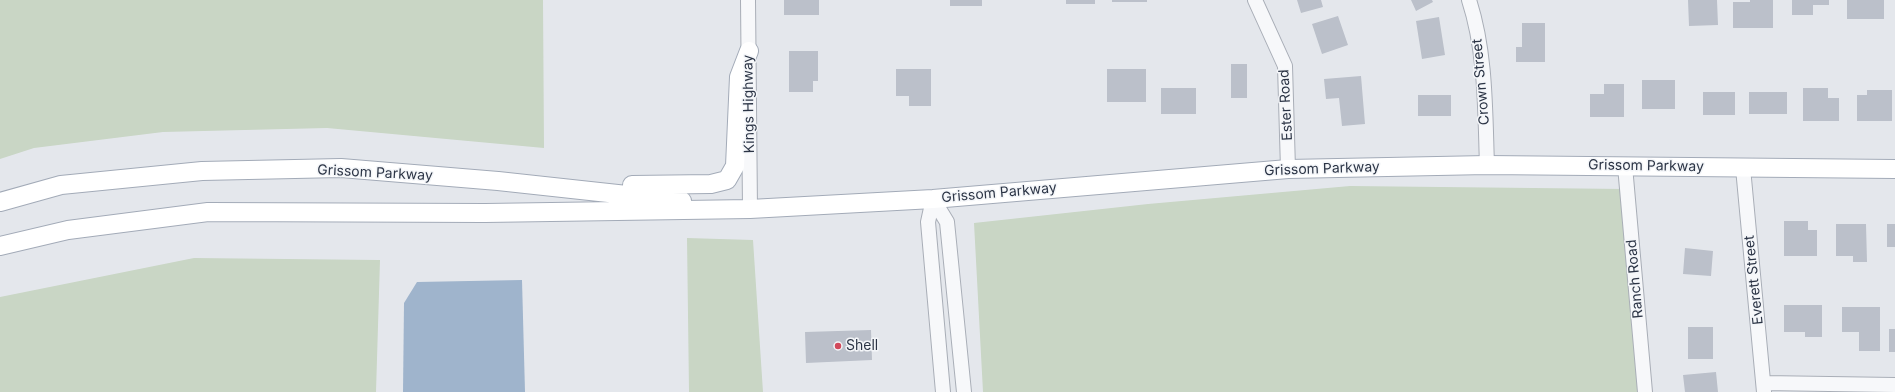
<!DOCTYPE html>
<style>
body{margin:0}
canvas{display:block;background:#e4e7ec}
</style>
<canvas width="1895" height="392"></canvas>
<script>
const c = document.querySelector('canvas').getContext('2d');
c.lineJoin = 'round';
function paint(path, color) { c.fillStyle = color; c.fill(path, 'evenodd'); }
function strokePath(path, color, width, dash) { c.strokeStyle = color; c.lineWidth = width; c.lineCap = dash ? 'butt' : 'round'; c.setLineDash(dash || []); c.stroke(path); }
function drawText(font, color, halo, rows, align = 'center') {
  c.font = font + ' Inter,sans-serif'; c.lineWidth = 3; c.setLineDash([]); c.textBaseline = 'middle'; c.strokeStyle = halo; c.fillStyle = color; for (const [text, x, y, turn = 0] of rows) {
    c.save(); c.translate(x, y); c.rotate((+turn || 0) * Math.PI / 180); c.textAlign = isNaN(turn) ? turn : align; if (halo) c.strokeText(text, 0, 0); c.fillText(text, 0, 0); c.restore();
  }
}
paint(new Path2D(`
 M 0,0 L 543,0 L 544,148 L 327,128 L 163,132 L 34,148 L 0,159 Z
 M 1350,186 L 1625,189 L 1641,392 L 983,392 L 974,223 L 1148,204 Z
 M 687,238 L 753,240 L 763,392 L 689,392 Z
 M 194,258 L 380,260 L 376,392 L 0,392 L 0,297 Z`), '#c9d6c5');
paint(new Path2D(`
 M 522,280 L 525,392 L 403,392 L 404,303 L 417,282 Z`), '#9fb4cc');
paint(new Path2D(`
 M 784,0 L 819,0 L 819,15 L 784,15 Z
 M 950,0 L 982,0 L 982,6 L 950,6 Z
 M 1066,0 L 1095,0 L 1095,4 L 1066,4 Z
 M 1112,0 L 1147,0 L 1147,2 L 1112,2 Z
 M 1297,0 L 1321,0 L 1323,7 L 1301,13 Z
 M 1411,0 L 1432,0 L 1433,2 L 1416,11 Z
 M 1688,0 L 1717,0 L 1718,25 L 1689,26 Z
 M 1750,0 L 1773,0 L 1773,28 L 1733,28 L 1733,2 L 1750,2 Z
 M 1792,0 L 1829,0 L 1829,5 L 1813,5 L 1813,15 L 1792,15 Z
 M 1847,0 L 1884,0 L 1884,19 L 1847,19 Z
 M 1338,16 L 1348,45 L 1322,54 L 1312,24 Z
 M 1439,17 L 1445,55 L 1422,59 L 1416,21 Z
 M 1522,23 L 1545,23 L 1545,62 L 1516,62 L 1516,47 L 1522,47 Z
 M 789,51 L 818,51 L 818,81 L 813,81 L 813,92 L 789,92 Z
 M 1231,64 L 1247,64 L 1247,98 L 1231,98 Z
 M 896,69 L 931,69 L 931,106 L 909,106 L 909,96 L 896,96 Z
 M 1107,69 L 1146,69 L 1146,102 L 1107,102 Z
 M 1361,76 L 1365,124 L 1342,126 L 1339,98 L 1326,99 L 1324,79 Z
 M 1642,80 L 1675,80 L 1675,109 L 1642,109 Z
 M 1604,84 L 1624,84 L 1624,117 L 1590,117 L 1590,94 L 1604,94 Z
 M 1161,88 L 1196,88 L 1196,114 L 1161,114 Z
 M 1803,88 L 1828,88 L 1828,98 L 1839,98 L 1839,121 L 1803,121 Z
 M 1867,90 L 1892,90 L 1892,121 L 1857,121 L 1857,95 L 1867,95 Z
 M 1703,92 L 1735,92 L 1735,115 L 1703,115 Z
 M 1749,92 L 1787,92 L 1787,114 L 1749,114 Z
 M 1418,95 L 1451,95 L 1451,116 L 1418,116 Z
 M 1784,221 L 1808,221 L 1808,230 L 1817,230 L 1817,256 L 1784,256 Z
 M 1836,224 L 1866,224 L 1867,262 L 1853,262 L 1853,256 L 1836,256 Z
 M 1887,224 L 1895,224 L 1895,247 L 1887,247 Z
 M 1685,248 L 1713,251 L 1711,276 L 1683,274 Z
 M 1784,305 L 1822,305 L 1822,337 L 1805,337 L 1805,332 L 1784,332 Z
 M 1842,307 L 1880,307 L 1880,351 L 1859,351 L 1859,332 L 1842,332 Z
 M 1688,327 L 1713,327 L 1713,359 L 1688,359 Z
 M 1889,329 L 1895,329 L 1895,352 L 1889,352 Z
 M 871,330 L 872,360 L 806,363 L 805,332 Z
 M 1716,372 L 1718,392 L 1685,392 L 1683,375 Z`), '#bbc0ca');
const minor = new Path2D(`
 M 748,0 L 750,209
 M 1255,0 L 1285,66 L 1288,169
 M 1469,0 C 1486,52 1485,110 1487,165
 M 1625,166 L 1645,392
 M 1743,168 L 1764,392
 M 933,199 L 947,222 L 964,392
 M 933,199 L 928,222 L 943,392
 M 1764,383 L 1895,385`);
const major = new Path2D(`
 M 632,185 L 711,184 L 727,180 L 735,166 L 739,77 L 749,51
 M 0,202 L 61,185 L 202,171 L 341,168 L 498,181 L 682,201
 M 0,246 L 68,230 L 208,212 L 485,213 L 750,209 L 933,199 L 1288,169 L 1487,165 L 1895,169`);
strokePath(minor, '#a9aeb7', 16);
strokePath(major, '#a3abb8', 20);
strokePath(minor, '#f7f8fa', 14);
strokePath(major, '#fff', 18);
for (const [x, y, r, color] of [
 [838,346,4,"#d1495b"]
]) { const dot = new Path2D(); dot.arc(x, y, r, 0, 2 * Math.PI); c.fillStyle = color; c.fill(dot); strokePath(dot, '#f4f6f9', 1.5); }
drawText('14px', '#2b3445', '#f4f6f9', [
 ["Crown Street",1481,82,-95],
 ["Kings Highway",749,104,-91],
 ["Ester Road",1286,105,-93],
 ["Grissom Parkway",1646,166,1],
 ["Grissom Parkway",1322,169,-2],
 ["Grissom Parkway",375,173,3],
 ["Grissom Parkway",999,193,-5],
 ["Ranch Road",1635,279,-95],
 ["Everett Street",1754,280,-96]
]);
drawText('14px', '#2b3445', '#f4f6f9', [
 ["Shell",846,346]
], 'left');
</script>
